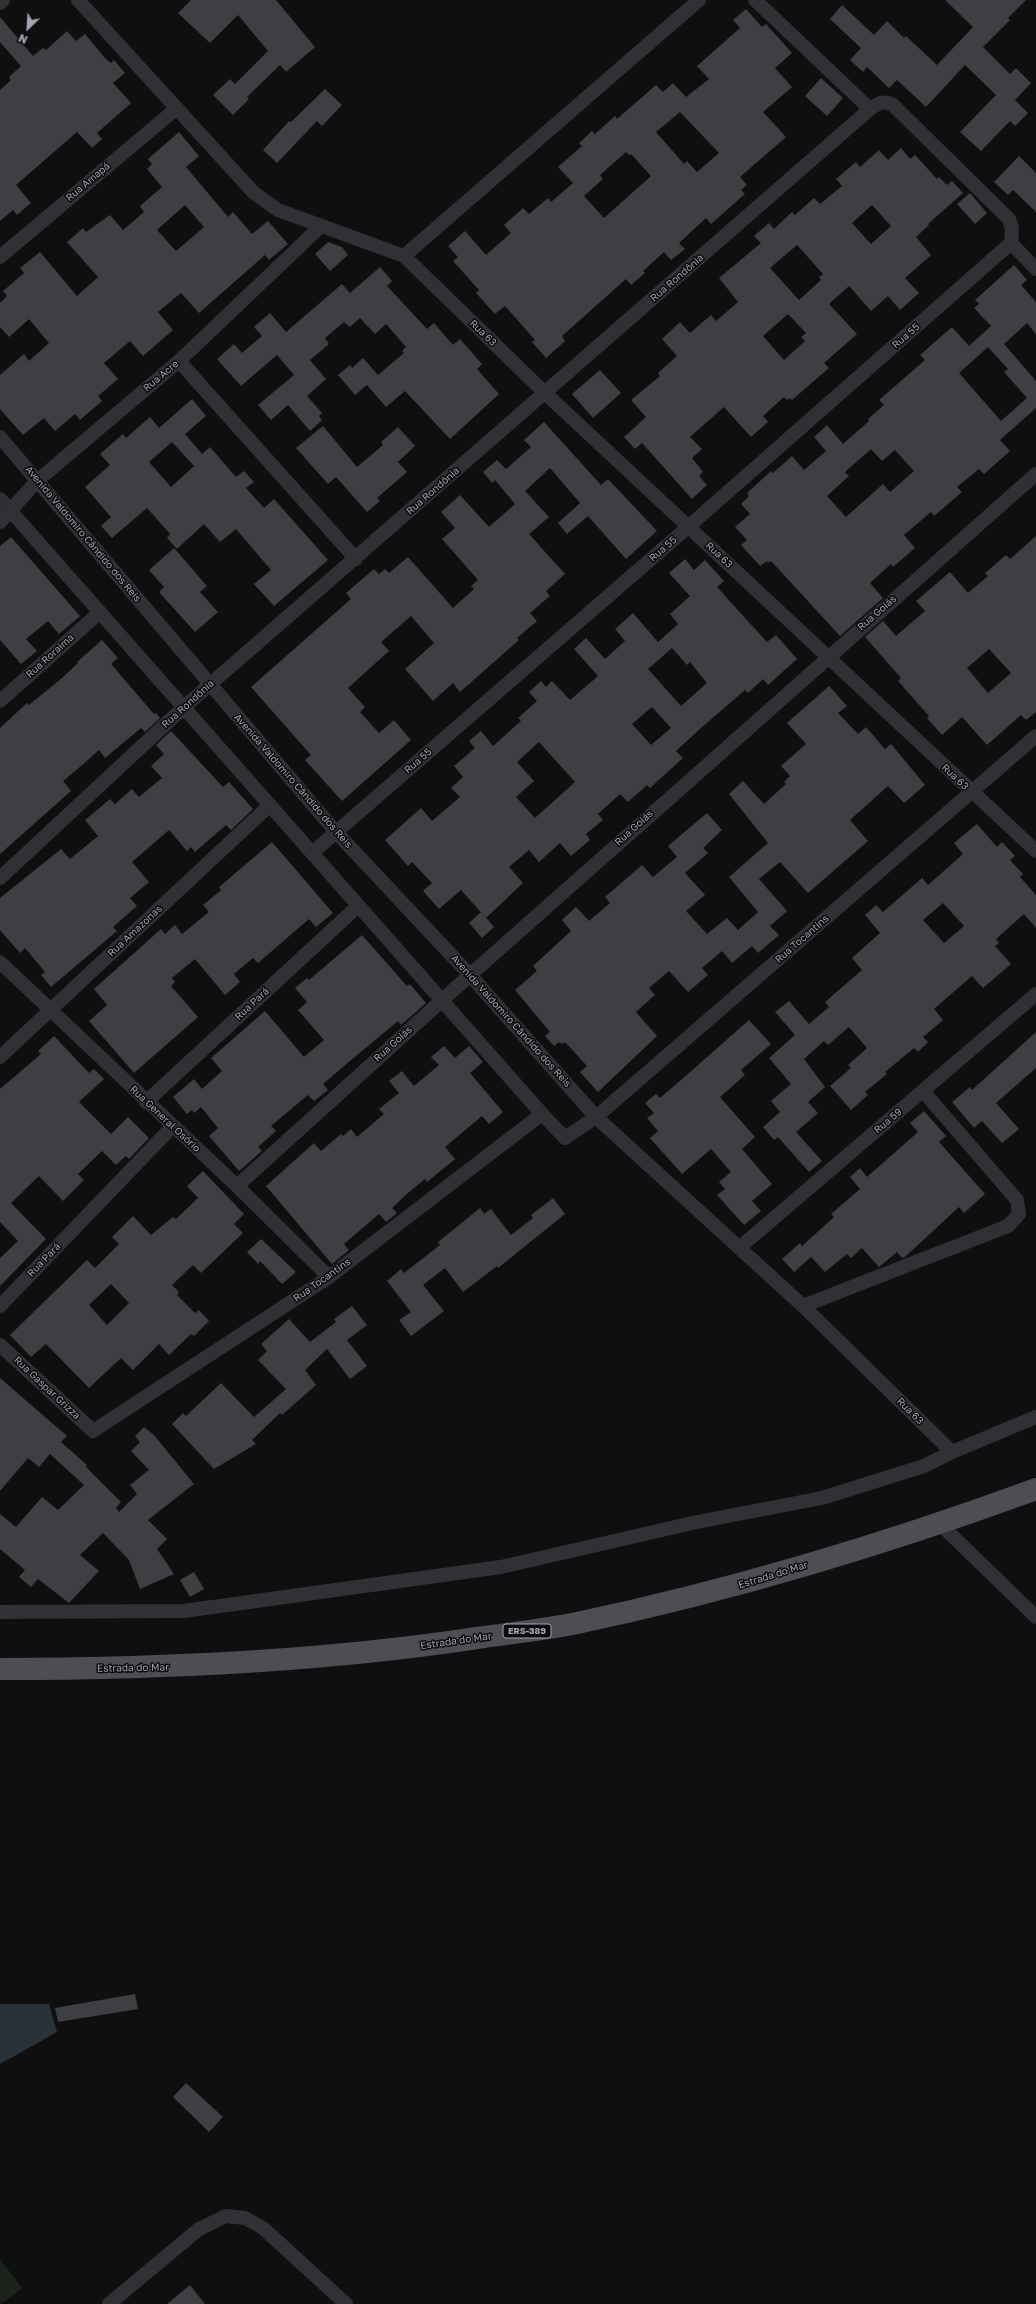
<!DOCTYPE html>
<meta charset="utf-8">
<style>
body{margin:0}
#map{position:relative;width:1036px;height:2304px;overflow:hidden;background:#0f0f10;font-family:"Golos Text",sans-serif}
canvas{display:block}
.north{position:absolute;left:8px;top:8px;width:40px;height:40px;-webkit-text-stroke:3px #0a0a0b;paint-order:stroke;rotate:205deg;font-size:11px;font-weight:700;line-height:16px;text-align:center;color:#a1a6b1}
.north::after{content:'';display:block;margin:auto;width:14px;height:18px;background:#a1a6b1;clip-path:polygon(50% 0,100% 100%,50% 72%,0 100%)}
</style>
<div id="map">
<canvas width="1036" height="2304"></canvas>
<div class="north">N</div>
</div>
<script>
const c = document.querySelector('canvas').getContext('2d');
c.lineJoin = 'round';
function paint(path, color) { c.fillStyle = color; c.fill(path, 'evenodd'); }
function strokePath(path, color, width, dash) { c.strokeStyle = color; c.lineWidth = width; c.lineCap = dash ? 'butt' : 'round'; c.setLineDash(dash || []); c.stroke(path); }
function drawText(font, color, halo, rows, align = 'center') {
  c.font = font + ' "Golos Text",sans-serif'; c.lineWidth = 3; c.setLineDash([]); c.textBaseline = 'middle'; c.strokeStyle = halo; c.fillStyle = color; for (const [text, x, y, turn = 0] of rows) {
    c.save(); c.translate(x, y); c.rotate((+turn || 0) * Math.PI / 180); c.textAlign = isNaN(turn) ? turn : align; if (halo) c.strokeText(text, 0, 0); c.fillText(text, 0, 0); c.restore();
  }
}
paint(new Path2D(`
 M 0,2259 L 22,2288 L 1,2304 L 0,2304 Z`), '#1c231c');
paint(new Path2D(`
 M 0,2004 L 49,2004 L 57,2032 L 0,2064 Z`), '#293238');
paint(new Path2D(`
 M 191,0 L 276,0 L 315,47 L 286,72 L 280,65 L 247,97 L 249,99 L 233,115 L 213,95 L 230,79 L 235,84 L 268,51 L 238,15 L 210,43 L 178,13 Z
 M 945,0 L 1026,0 L 1008,18 L 1010,20 L 983,47 L 1010,74 L 1016,68 L 1031,83 L 1015,100 L 1028,113 L 1015,126 L 1010,121 L 981,151 L 960,132 L 996,95 L 965,65 L 926,107 L 897,80 L 889,88 L 867,67 L 863,72 L 850,60 L 861,48 L 830,19 L 842,5 L 874,35 L 887,21 L 904,38 L 906,36 L 937,65 L 973,27 Z
 M 746,9 L 762,27 L 766,24 L 792,53 L 775,68 L 792,87 L 763,112 L 786,137 L 740,177 L 747,185 L 741,190 L 745,194 L 711,224 L 706,218 L 679,243 L 685,249 L 671,260 L 664,252 L 643,271 L 645,273 L 631,285 L 626,279 L 562,336 L 565,341 L 546,358 L 532,342 L 535,340 L 505,306 L 495,314 L 476,293 L 479,290 L 453,261 L 458,257 L 448,246 L 465,231 L 486,255 L 511,233 L 504,225 L 523,208 L 529,214 L 548,198 L 551,202 L 573,183 L 558,167 L 582,146 L 579,143 L 592,131 L 595,134 L 615,116 L 617,119 L 656,85 L 663,92 L 673,83 L 686,97 L 709,79 L 697,66 L 740,28 L 733,20 ZM 680,112 L 719,153 L 697,172 L 687,161 L 684,164 L 656,132 ZM 626,152 L 629,155 L 631,154 L 651,176 L 604,218 L 584,196 L 603,179 L 600,175 Z
 M 0,17 L 33,56 L 43,48 L 46,50 L 67,31 L 76,41 L 85,34 L 105,58 L 111,63 L 114,60 L 125,73 L 113,83 L 131,103 L 97,133 L 102,139 L 92,148 L 77,132 L 16,185 L 31,203 L 17,215 L 13,210 L 0,221 L 0,90 L 11,80 L 9,77 L 21,66 L 0,42 Z
 M 821,78 L 843,98 L 827,116 L 805,96 Z
 M 325,89 L 342,105 L 322,126 L 317,121 L 277,163 L 263,150 L 289,121 L 291,122 Z
 M 179,132 L 199,156 L 186,167 L 228,217 L 233,212 L 252,234 L 268,221 L 288,244 L 269,260 L 265,255 L 199,313 L 181,293 L 158,312 L 173,330 L 143,356 L 130,341 L 104,363 L 118,379 L 98,396 L 102,401 L 80,420 L 75,414 L 55,431 L 44,418 L 23,435 L 0,409 L 0,375 L 24,354 L 29,361 L 49,343 L 29,319 L 9,337 L 0,327 L 0,303 L 7,296 L 3,291 L 24,273 L 20,268 L 40,252 L 77,296 L 98,277 L 67,242 L 83,228 L 86,232 L 110,215 L 123,230 L 144,212 L 140,206 L 162,187 L 147,169 L 152,164 L 148,159 ZM 185,205 L 204,227 L 176,251 L 157,230 Z
 M 901,148 L 910,159 L 915,155 L 937,179 L 939,177 L 947,185 L 952,181 L 963,193 L 928,224 L 929,225 L 916,237 L 931,255 L 905,278 L 919,293 L 900,310 L 888,296 L 871,311 L 849,286 L 829,304 L 857,334 L 824,363 L 829,368 L 792,400 L 790,398 L 787,400 L 784,397 L 763,416 L 768,422 L 751,437 L 724,407 L 690,437 L 702,449 L 692,458 L 703,472 L 699,476 L 707,485 L 692,499 L 642,443 L 635,449 L 624,437 L 646,417 L 631,400 L 660,376 L 658,373 L 677,356 L 662,339 L 680,322 L 690,333 L 711,315 L 716,321 L 738,302 L 719,278 L 761,243 L 754,236 L 769,223 L 774,229 L 792,212 L 795,215 L 814,198 L 820,204 L 842,186 L 836,179 L 856,162 L 860,167 L 879,150 L 888,160 ZM 872,205 L 891,226 L 871,244 L 852,223 ZM 797,245 L 823,274 L 819,277 L 821,280 L 799,300 L 770,268 ZM 788,314 L 806,333 L 801,337 L 805,341 L 784,360 L 763,336 Z
 M 1019,156 L 1036,173 L 1036,212 L 1013,190 L 1008,195 L 994,182 Z
 M 970,193 L 987,213 L 975,224 L 957,204 Z
 M 328,242 L 342,247 L 348,255 L 330,271 L 315,254 Z
 M 1014,265 L 1027,280 L 1021,285 L 1036,302 L 1036,334 L 1027,323 L 1004,344 L 1036,381 L 1036,408 L 1000,440 L 1010,451 L 984,474 L 979,469 L 957,487 L 962,492 L 934,516 L 931,512 L 904,535 L 915,548 L 893,567 L 891,564 L 870,583 L 883,598 L 840,636 L 771,561 L 768,563 L 767,561 L 760,566 L 741,545 L 747,540 L 735,527 L 750,514 L 741,504 L 749,496 L 747,493 L 771,471 L 773,473 L 792,456 L 804,470 L 826,451 L 814,437 L 827,425 L 843,444 L 869,421 L 868,419 L 884,405 L 879,400 L 925,360 L 920,355 L 952,327 L 969,346 L 991,326 L 974,308 L 979,304 L 975,300 ZM 988,347 L 1008,369 L 1004,372 L 1027,398 L 1001,421 L 959,373 ZM 871,449 L 882,461 L 895,450 L 914,471 L 890,492 L 883,484 L 846,517 L 827,496 L 849,476 L 845,472 Z
 M 380,267 L 392,281 L 387,286 L 427,329 L 434,323 L 453,345 L 460,339 L 482,364 L 477,369 L 499,394 L 450,439 L 405,391 L 386,407 L 367,385 L 355,395 L 338,375 L 350,365 L 352,368 L 363,358 L 378,375 L 404,353 L 402,351 L 406,347 L 386,324 L 375,334 L 360,318 L 350,327 L 344,322 L 325,338 L 329,344 L 310,360 L 326,379 L 307,396 L 322,413 L 319,416 L 322,420 L 310,431 L 288,405 L 271,420 L 258,405 L 294,375 L 277,355 L 241,386 L 217,359 L 234,344 L 242,353 L 262,336 L 254,327 L 270,313 L 286,332 L 342,284 L 350,293 Z
 M 600,370 L 621,393 L 593,418 L 572,394 Z
 M 192,399 L 206,416 L 185,434 L 202,454 L 210,447 L 236,477 L 244,471 L 254,482 L 246,488 L 264,508 L 274,499 L 328,560 L 274,606 L 254,584 L 271,570 L 236,529 L 220,542 L 204,524 L 177,549 L 167,538 L 170,534 L 147,508 L 112,538 L 101,526 L 111,517 L 85,487 L 110,465 L 100,454 L 123,434 L 126,438 L 150,417 L 159,428 ZM 172,442 L 194,466 L 171,487 L 149,462 Z
 M 544,422 L 601,485 L 608,479 L 657,531 L 626,559 L 588,516 L 567,534 L 558,523 L 580,503 L 550,468 L 525,491 L 549,517 L 529,534 L 565,574 L 546,591 L 550,596 L 530,613 L 537,621 L 517,638 L 519,640 L 460,692 L 453,683 L 433,701 L 405,669 L 434,643 L 411,616 L 381,642 L 389,651 L 348,688 L 365,707 L 360,712 L 379,733 L 394,720 L 411,740 L 342,801 L 305,760 L 311,755 L 251,687 L 351,599 L 346,593 L 374,569 L 379,574 L 385,569 L 389,573 L 408,557 L 453,608 L 474,589 L 471,586 L 478,580 L 442,539 L 455,528 L 441,512 L 460,495 L 489,527 L 515,504 L 495,480 L 492,483 L 483,472 L 497,460 L 506,469 L 531,447 L 524,440 Z
 M 323,426 L 357,467 L 383,445 L 381,442 L 398,427 L 415,446 L 398,462 L 407,472 L 377,498 L 380,501 L 367,512 L 336,477 L 328,484 L 296,448 Z
 M 1036,536 L 1036,712 L 1026,720 L 1021,715 L 987,745 L 962,717 L 942,735 L 927,718 L 929,716 L 898,681 L 901,678 L 865,637 L 883,621 L 896,636 L 925,611 L 916,601 L 950,572 L 968,593 L 988,576 L 985,573 L 1006,555 L 1010,559 ZM 989,649 L 1011,673 L 988,693 L 967,668 Z
 M 11,537 L 80,616 L 59,634 L 48,621 L 26,639 L 37,651 L 21,664 L 0,640 L 0,546 Z
 M 174,548 L 207,586 L 200,592 L 218,612 L 195,632 L 159,592 L 164,587 L 149,570 Z
 M 685,559 L 694,570 L 705,560 L 724,581 L 717,587 L 745,618 L 767,642 L 776,635 L 797,659 L 768,685 L 763,679 L 748,693 L 745,690 L 701,728 L 676,751 L 683,758 L 650,788 L 647,785 L 628,802 L 620,794 L 598,814 L 603,820 L 586,834 L 590,840 L 571,856 L 560,843 L 539,862 L 529,850 L 509,867 L 523,883 L 486,918 L 461,890 L 439,909 L 423,891 L 432,883 L 412,862 L 408,866 L 385,840 L 421,808 L 432,821 L 460,797 L 451,788 L 463,777 L 454,766 L 475,748 L 469,741 L 481,731 L 493,746 L 521,721 L 518,718 L 537,701 L 529,692 L 541,681 L 546,687 L 552,681 L 570,700 L 598,676 L 574,649 L 586,638 L 605,659 L 625,641 L 615,629 L 633,613 L 658,642 L 678,624 L 670,614 L 690,596 L 669,573 ZM 672,648 L 687,665 L 690,662 L 707,683 L 681,706 L 648,669 ZM 652,707 L 671,728 L 651,745 L 632,724 ZM 539,742 L 575,782 L 535,818 L 516,797 L 534,781 L 517,762 Z
 M 102,640 L 118,658 L 111,664 L 154,714 L 156,713 L 160,718 L 145,732 L 141,728 L 105,758 L 99,750 L 81,766 L 63,781 L 71,791 L 0,854 L 0,728 L 27,703 L 29,705 L 62,678 L 78,663 L 77,662 Z
 M 829,686 L 847,706 L 838,713 L 858,734 L 866,727 L 885,749 L 891,744 L 925,785 L 904,803 L 888,786 L 850,820 L 868,841 L 808,893 L 780,862 L 759,879 L 787,911 L 770,926 L 779,935 L 758,953 L 752,946 L 732,963 L 722,951 L 702,968 L 708,975 L 688,992 L 669,971 L 649,988 L 655,995 L 636,1012 L 657,1036 L 598,1092 L 580,1072 L 587,1066 L 565,1042 L 562,1044 L 559,1042 L 554,1046 L 545,1036 L 550,1032 L 515,990 L 537,971 L 533,966 L 571,931 L 562,920 L 576,907 L 589,921 L 610,903 L 605,897 L 642,865 L 653,877 L 677,857 L 668,846 L 707,813 L 722,830 L 703,848 L 708,853 L 685,873 L 705,895 L 686,911 L 707,934 L 727,918 L 738,930 L 758,912 L 729,877 L 768,843 L 729,794 L 743,781 L 764,804 L 786,784 L 784,782 L 790,776 L 781,766 L 806,744 L 787,723 Z
 M 171,731 L 223,787 L 229,782 L 253,809 L 231,830 L 226,825 L 195,852 L 191,847 L 187,851 L 169,830 L 132,862 L 149,882 L 130,898 L 137,906 L 113,927 L 117,931 L 51,987 L 41,975 L 45,972 L 25,948 L 20,953 L 0,930 L 0,898 L 61,849 L 70,859 L 98,836 L 85,820 L 110,799 L 115,804 L 132,789 L 139,797 L 162,778 L 151,766 L 164,754 L 156,745 Z
 M 977,824 L 997,847 L 1002,842 L 1015,856 L 1010,860 L 1023,874 L 1020,877 L 1036,895 L 1036,928 L 1024,914 L 996,939 L 999,943 L 995,946 L 1011,964 L 983,988 L 972,976 L 934,1009 L 943,1020 L 923,1037 L 928,1042 L 918,1052 L 914,1048 L 885,1072 L 887,1074 L 865,1092 L 868,1095 L 851,1110 L 830,1086 L 851,1068 L 848,1065 L 867,1048 L 849,1027 L 828,1045 L 824,1041 L 804,1059 L 825,1087 L 808,1102 L 818,1113 L 796,1132 L 822,1161 L 809,1172 L 778,1137 L 774,1140 L 763,1127 L 780,1112 L 771,1101 L 791,1084 L 769,1058 L 795,1035 L 775,1012 L 789,1001 L 809,1024 L 829,1007 L 825,1002 L 862,970 L 852,958 L 880,933 L 865,915 L 876,905 L 883,912 L 922,878 L 928,885 L 963,854 L 954,843 ZM 943,903 L 964,926 L 944,943 L 923,920 Z
 M 272,842 L 333,913 L 316,927 L 309,919 L 258,963 L 253,958 L 234,974 L 240,982 L 225,995 L 195,959 L 172,978 L 175,982 L 171,986 L 198,1017 L 134,1073 L 89,1021 L 107,1005 L 94,989 L 161,929 L 165,934 L 175,925 L 182,934 L 209,912 L 203,905 L 221,890 L 219,887 Z
 M 481,912 L 494,927 L 482,938 L 469,923 Z
 M 362,935 L 407,986 L 410,984 L 426,1003 L 401,1025 L 398,1021 L 344,1066 L 323,1084 L 328,1090 L 314,1101 L 308,1095 L 271,1126 L 276,1131 L 258,1147 L 262,1151 L 239,1171 L 209,1136 L 218,1128 L 201,1107 L 194,1113 L 192,1110 L 187,1114 L 173,1097 L 194,1079 L 202,1089 L 222,1071 L 211,1058 L 265,1011 L 304,1057 L 324,1040 L 298,1010 L 307,1002 L 295,988 L 307,978 L 309,980 Z
 M 749,1020 L 771,1044 L 741,1070 L 745,1075 L 720,1097 L 755,1137 L 742,1149 L 772,1184 L 752,1201 L 761,1211 L 744,1225 L 717,1195 L 725,1189 L 719,1182 L 731,1172 L 711,1149 L 682,1174 L 650,1138 L 658,1131 L 647,1118 L 654,1113 L 645,1103 L 656,1094 L 660,1098 L 681,1080 Z
 M 1036,1032 L 1036,1068 L 996,1103 L 1019,1129 L 1002,1143 L 982,1121 L 974,1128 L 952,1102 L 970,1087 L 972,1090 Z
 M 54,1036 L 89,1073 L 94,1069 L 104,1079 L 79,1102 L 111,1134 L 128,1117 L 149,1138 L 129,1159 L 126,1156 L 116,1165 L 102,1151 L 78,1174 L 84,1180 L 63,1201 L 39,1176 L 11,1203 L 46,1239 L 0,1286 L 0,1258 L 18,1241 L 0,1222 L 0,1089 L 41,1054 L 38,1051 Z
 M 444,1046 L 455,1058 L 469,1046 L 483,1062 L 470,1073 L 503,1112 L 489,1124 L 482,1116 L 445,1147 L 455,1159 L 427,1182 L 425,1179 L 408,1193 L 392,1208 L 397,1213 L 386,1222 L 379,1214 L 344,1244 L 349,1250 L 332,1264 L 266,1186 L 314,1143 L 321,1151 L 341,1134 L 343,1136 L 351,1129 L 357,1137 L 384,1114 L 379,1109 L 399,1093 L 389,1081 L 402,1071 L 414,1086 L 439,1065 L 431,1057 Z
 M 924,1111 L 946,1136 L 939,1142 L 985,1194 L 964,1213 L 959,1207 L 905,1257 L 902,1258 L 897,1252 L 879,1267 L 862,1248 L 851,1258 L 847,1254 L 825,1272 L 811,1257 L 794,1272 L 782,1259 L 800,1243 L 802,1246 L 834,1217 L 831,1214 L 860,1189 L 850,1177 L 860,1168 L 867,1177 L 918,1132 L 910,1123 Z
 M 203,1171 L 244,1214 L 234,1224 L 243,1233 L 201,1273 L 193,1265 L 172,1285 L 179,1292 L 177,1295 L 195,1313 L 199,1310 L 209,1321 L 194,1336 L 191,1334 L 169,1355 L 159,1344 L 133,1370 L 121,1358 L 89,1388 L 46,1344 L 31,1357 L 10,1335 L 87,1260 L 95,1268 L 119,1244 L 112,1237 L 133,1216 L 151,1235 L 173,1217 L 176,1219 L 198,1198 L 187,1186 ZM 111,1284 L 129,1303 L 107,1325 L 89,1305 Z
 M 553,1198 L 565,1214 L 498,1268 L 497,1266 L 463,1292 L 445,1268 L 423,1285 L 444,1311 L 411,1336 L 399,1320 L 411,1312 L 387,1281 L 401,1269 L 404,1273 L 440,1245 L 438,1242 L 480,1208 L 484,1214 L 491,1209 L 511,1235 L 533,1218 L 531,1215 Z
 M 261,1239 L 296,1272 L 282,1284 L 260,1261 L 258,1264 L 247,1252 Z
 M 352,1306 L 367,1325 L 347,1340 L 367,1366 L 350,1379 L 327,1349 L 305,1370 L 316,1385 L 282,1415 L 280,1413 L 252,1440 L 256,1444 L 214,1469 L 172,1424 L 183,1413 L 186,1416 L 221,1383 L 254,1417 L 286,1389 L 258,1360 L 267,1351 L 261,1344 L 289,1319 L 310,1342 L 336,1322 L 334,1319 Z
 M 0,1378 L 67,1436 L 61,1442 L 87,1465 L 86,1467 L 121,1502 L 116,1508 L 119,1512 L 137,1494 L 130,1485 L 149,1470 L 131,1451 L 140,1442 L 135,1436 L 144,1427 L 154,1435 L 194,1484 L 148,1520 L 167,1539 L 157,1549 L 174,1574 L 140,1589 L 129,1560 L 103,1533 L 80,1555 L 99,1571 L 69,1603 L 38,1579 L 31,1587 L 19,1577 L 25,1570 L 0,1549 L 0,1514 L 16,1527 L 42,1497 L 58,1510 L 84,1485 L 50,1454 L 39,1467 L 28,1458 L 0,1491 Z
 M 194,1572 L 204,1589 L 190,1597 L 180,1580 Z
 M 135,1994 L 138,2009 L 58,2022 L 55,2008 Z
 M 186,2083 L 223,2117 L 209,2132 L 173,2097 Z
 M 190,2285 L 205,2304 L 167,2304 Z`), '#3e3f43');
strokePath(new Path2D(`
 M 78,0 L 254,193 L 278,210 L 404,256 L 545,393 L 1036,851
 M 755,0 L 870,109 C 879,103 883,100 893,105 L 1009,219 L 1012,228 L 1011,243 L 1036,269
 M 0,3 L 3,0
 M 404,256 L 699,0
 M 0,257 L 177,108
 M 179,361 L 356,559
 M 0,437 L 336,832 L 470,975 L 596,1117 L 803,1306 L 1008,1226 L 1019,1214 L 1017,1200 L 923,1091
 M 0,499 L 542,1114 L 565,1138 L 596,1117 L 1036,736
 M 0,522 L 37,481 L 179,361 L 320,227
 M 0,701 L 100,612
 M 312,853 L 688,527 L 1011,243
 M 0,878 L 183,708 L 870,109
 M 0,962 L 237,1186 L 329,1277
 M 0,1057 L 270,805
 M 146,1102 L 358,906
 M 237,1186 L 470,975 L 1036,474
 M 739,1248 L 1036,994
 M 0,1306 L 172,1127
 M 803,1306 L 952,1452 L 1036,1417
 M 0,1345 L 93,1431 L 329,1277 L 542,1114
 M 940,1524 L 1036,1617
 M 0,1612 L 184,1611 L 501,1567 L 697,1522 L 822,1498 L 924,1466 L 952,1452
 M 109,2304 L 199,2229 L 226,2216 L 245,2218 L 263,2228 L 346,2304`), '#303135', 14);
strokePath(new Path2D(`
 M 0,1669 C 160,1669 319,1662 477,1638 C 510,1633 544,1630 577,1623 C 733,1590 886,1544 1036,1489`), '#4c4e54', 22);
for (const [x, y, w] of [
 [527,1631,48]
]) { const box = new Path2D(); box.roundRect(x - w / 2, y - 7, w, 14, 3); c.fillStyle = '#0a0a0b'; c.fill(box); strokePath(box, '#a1a6b1', 1); }
drawText('bold 9px', '#a1a6b1', null, [
 ["ERS-389",527,1631]
]);
drawText('10px', '#a1a6b1', '#0a0a0b', [
 ["Rua Amapá",88,182,-40],
 ["Rua Rondônia",677,278,-41],
 ["Rua 63",483,333,44],
 ["Rua 55",906,336,-41],
 ["Rua Acre",161,376,-40],
 ["Rua Rondônia",433,491,-41],
 ["Avenida Valdomiro Cândido dos Reis",83,534,50],
 ["Rua 55",663,549,-41],
 ["Rua 63",719,555,43],
 ["Rua Goiás",877,613,-41],
 ["Rua Roraima",50,656,-42],
 ["Rua Rondônia",188,704,-42],
 ["Rua 55",418,761,-41],
 ["Rua 63",955,777,43],
 ["Avenida Valdomiro Cândido dos Reis",293,781,49],
 ["Rua Goiás",634,828,-42],
 ["Rua Amazonas",135,931,-43],
 ["Rua Tocantins",802,939,-41],
 ["Rua Pará",252,1004,-43],
 ["Avenida Valdomiro Cândido dos Reis",511,1021,48],
 ["Rua Goiás",393,1044,-42],
 ["Rua General Osório",165,1119,43],
 ["Rua 59",888,1121,-40],
 ["Rua Pará",44,1260,-46],
 ["Rua Tocantins",322,1280,-35],
 ["Rua Gaspar Grizza",47,1388,43],
 ["Rua 63",910,1411,45],
 ["Estrada do Mar",773,1575,-17],
 ["Estrada do Mar",456,1641,-8],
 ["Estrada do Mar",133,1668,-1]
]);
</script>
